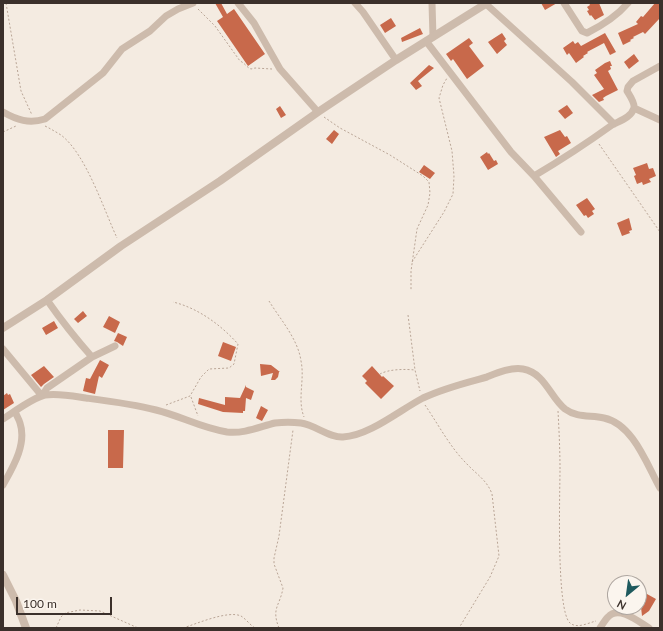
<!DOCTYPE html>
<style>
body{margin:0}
#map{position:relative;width:663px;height:631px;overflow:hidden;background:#f4ebe1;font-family:Lato,sans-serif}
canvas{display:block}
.frame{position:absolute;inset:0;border:4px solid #3b302b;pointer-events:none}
.north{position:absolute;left:607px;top:575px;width:40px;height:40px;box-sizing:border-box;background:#fbf5ee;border:1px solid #aea6a0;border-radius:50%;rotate:209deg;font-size:11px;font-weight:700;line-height:16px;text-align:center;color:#3b302b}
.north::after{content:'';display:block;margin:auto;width:14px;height:18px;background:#1f5a5e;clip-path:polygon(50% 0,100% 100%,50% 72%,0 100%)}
.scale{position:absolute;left:16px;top:597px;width:96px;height:18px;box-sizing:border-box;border:2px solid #3b302b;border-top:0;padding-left:5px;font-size:12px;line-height:14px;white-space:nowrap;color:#3b302b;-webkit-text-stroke:3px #fbf5ee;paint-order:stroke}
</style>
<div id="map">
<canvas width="663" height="631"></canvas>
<div class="frame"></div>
<div class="north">N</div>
<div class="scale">100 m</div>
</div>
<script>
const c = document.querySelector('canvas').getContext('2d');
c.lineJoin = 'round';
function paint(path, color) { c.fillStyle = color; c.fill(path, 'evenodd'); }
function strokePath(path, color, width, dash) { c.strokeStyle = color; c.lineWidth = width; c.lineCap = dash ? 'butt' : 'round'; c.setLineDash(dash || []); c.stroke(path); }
paint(new Path2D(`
 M 215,3 L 221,3 L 227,14 L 234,9 L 265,54 L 248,66 L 217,21 L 223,17 Z
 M 541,3 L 557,3 L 545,10 Z
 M 589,3 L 599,3 L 604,15 L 595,20 L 591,15 L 590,16 L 587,11 L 589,10 L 587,7 L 590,5 Z
 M 655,3 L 660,3 L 660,18 L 645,34 L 643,32 L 633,37 L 634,38 L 630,40 L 631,41 L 623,45 L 618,33 L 638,24 L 636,22 L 641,16 L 643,17 Z
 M 391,18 L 396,26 L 385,33 L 380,25 Z
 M 420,28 L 423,34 L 402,42 L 401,38 Z
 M 502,33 L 506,39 L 504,41 L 507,45 L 497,54 L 488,42 Z
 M 605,33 L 616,52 L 610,55 L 604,43 L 587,52 L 588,53 L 583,56 L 584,57 L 576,63 L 569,53 L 567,55 L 563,48 L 573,41 L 575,44 L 578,42 L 581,46 Z
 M 469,38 L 473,43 L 469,46 L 484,66 L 467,79 L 453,59 L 451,61 L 446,54 Z
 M 634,54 L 639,61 L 629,69 L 624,62 Z
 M 610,61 L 612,66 L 610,66 L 611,69 L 608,71 L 618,90 L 606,96 L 603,98 L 604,100 L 599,102 L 592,95 L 604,89 L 594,75 L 597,73 L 595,70 L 605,63 Z
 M 429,65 L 434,68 L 418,81 L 422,86 L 416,90 L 410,83 Z
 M 567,105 L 573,113 L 565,119 L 558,111 Z
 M 280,106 L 286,115 L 281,118 L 276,109 Z
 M 334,130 L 339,134 L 332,144 L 326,139 Z
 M 560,130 L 565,137 L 567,136 L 571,143 L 558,151 L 560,154 L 556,157 L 544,137 Z
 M 487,152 L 488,154 L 489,153 L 494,161 L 496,160 L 498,164 L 488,170 L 480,157 Z
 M 647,163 L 649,169 L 653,168 L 656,176 L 649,179 L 651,182 L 643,185 L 642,182 L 637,184 L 634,176 L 636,175 L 633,168 Z
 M 424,165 L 435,173 L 430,179 L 419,172 Z
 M 587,198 L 595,209 L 592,211 L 594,214 L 588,218 L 586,215 L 584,216 L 576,205 Z
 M 629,218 L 632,230 L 629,231 L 630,233 L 622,236 L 617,223 Z
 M 83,311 L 87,316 L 78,323 L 74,319 Z
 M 109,316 L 120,322 L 115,333 L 103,327 Z
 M 54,321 L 58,328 L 46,335 L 42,328 Z
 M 118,333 L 127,337 L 123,346 L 117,342 L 114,341 Z
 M 223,342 L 236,347 L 231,361 L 218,356 Z
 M 100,360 L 109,365 L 102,378 L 99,376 L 95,394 L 83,391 L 86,378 L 90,379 Z
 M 260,364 L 271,365 L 280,372 L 279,372 L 278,377 L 275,380 L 271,380 L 273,373 L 261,376 Z
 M 44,366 L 54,377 L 44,384 L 41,387 L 31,375 Z
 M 372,366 L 382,377 L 383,376 L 394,386 L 381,399 L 365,383 L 367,381 L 362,376 Z
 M 246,385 L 246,387 L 254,391 L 251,400 L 246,398 L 245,411 L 243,411 L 243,413 L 223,412 L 198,404 L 199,398 L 225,405 L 225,397 L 240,398 Z
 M 7,393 L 8,395 L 10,394 L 14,403 L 3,410 L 3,396 Z
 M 261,406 L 268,410 L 262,421 L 256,418 Z
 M 108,430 L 124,430 L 123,468 L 108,468 Z
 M 643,594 L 647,594 L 656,599 L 649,611 L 642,616 L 640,598 Z`), '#c8694b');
strokePath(new Path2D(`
 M 6,3 L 21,91 L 32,115
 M 198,9 L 215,26 L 240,61 C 245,63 246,67 251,69 L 255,68 L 272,69
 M 324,117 L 340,128 L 390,155 L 423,176 L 429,182 L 430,193 L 428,205 L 417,229 L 411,271 L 411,291
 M 45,126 C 51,129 56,132 61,135 C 86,154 104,210 117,238
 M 3,132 L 16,126
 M 599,144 L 660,232
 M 412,262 L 444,212 L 453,194 L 454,176 L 452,151 L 439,98 L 443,85 L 447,78
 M 269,301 C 280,319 298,339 301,361 C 305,380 297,399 304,417
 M 408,315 L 415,370 L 420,391
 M 380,374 C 389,369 405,369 415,370
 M 191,397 L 198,416
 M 166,405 L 190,396 L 201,377 L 209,369 L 229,368 L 234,364 L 238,344 C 221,325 198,308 173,302
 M 425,405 C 438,424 450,447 466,463 C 476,474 487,480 492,494 L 499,556 L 490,577 L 459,628
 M 558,411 C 559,430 560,450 560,469 C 560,492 556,611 570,623 C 577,629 588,623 596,621
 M 56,628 L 61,617 L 65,613 L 80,610 L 100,611 L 138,628
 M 183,628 C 196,624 228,610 241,616 C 246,619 250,625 255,628
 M 279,628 C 271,608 280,606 283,588 L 274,564 L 274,558 L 279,536 L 293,430`), '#b9a596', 1, [2, 2]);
strokePath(new Path2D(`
 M 238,3 L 254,23 L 280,69 L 318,112
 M 355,3 L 363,12 L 396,60
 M 432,3 L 433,37
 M 564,3 L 582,31 L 587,33 C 603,25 616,17 628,3
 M 486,4 L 572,82 L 614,124
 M 426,41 L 511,152 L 534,176 L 581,232
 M 634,108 L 660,120
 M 3,112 C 17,120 29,124 45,119 L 103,73 L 122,49 L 150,31 L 166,16 L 178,9 L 193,3
 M 534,176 C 561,160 587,143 612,125 C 619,121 631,118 634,108 C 635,103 630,96 627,91 L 628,87 L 633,81 L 660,66
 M 47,300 C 61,320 76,339 92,357
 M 3,349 L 42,396 L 47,388 L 92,357 L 115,346
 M 3,419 C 14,412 32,398 45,395 C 58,393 73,396 86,398 C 109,401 133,404 156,410 C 181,416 201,428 227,432 C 244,434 259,427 275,423 C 283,422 293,422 301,423 C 315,425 330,438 343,437 C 369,436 400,410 423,398 C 444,388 465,383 487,377 C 497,373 511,367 523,369 C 545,373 550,397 565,409 C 577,418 590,415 604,418 C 633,424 647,465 660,488
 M 3,485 C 13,467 27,444 20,423 C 19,419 16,415 15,411
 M 600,628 C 602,625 605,620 608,617 C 619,605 639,622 649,628`), '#cdbbac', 7);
strokePath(new Path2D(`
 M 3,328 L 47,300 L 121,246 L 220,181 L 318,112 L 396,60 L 487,3
 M 3,575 L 16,601 L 26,628`), '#cdbbac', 8);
</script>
